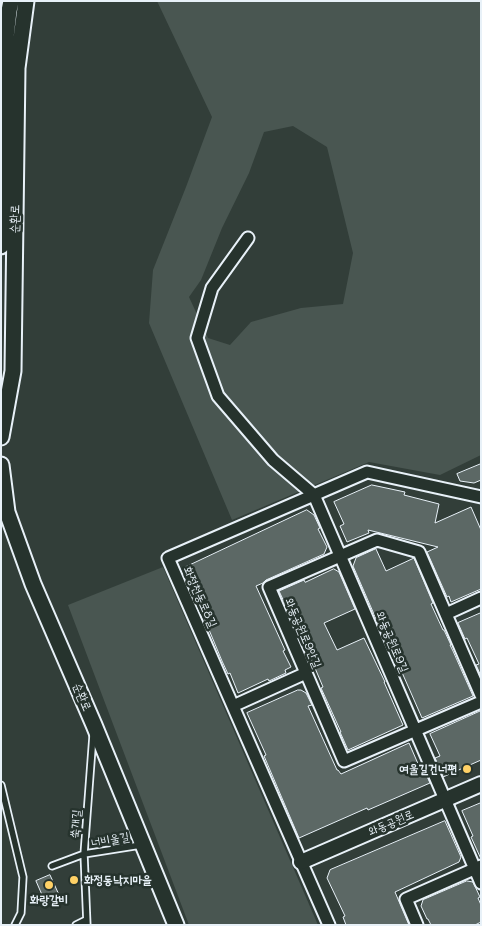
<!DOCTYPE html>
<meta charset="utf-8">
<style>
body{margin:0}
#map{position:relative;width:482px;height:926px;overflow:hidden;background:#323e39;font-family:Mali,sans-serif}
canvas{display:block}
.frame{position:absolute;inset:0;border:2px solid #e8f1f8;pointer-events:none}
</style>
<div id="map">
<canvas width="482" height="926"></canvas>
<div class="frame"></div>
</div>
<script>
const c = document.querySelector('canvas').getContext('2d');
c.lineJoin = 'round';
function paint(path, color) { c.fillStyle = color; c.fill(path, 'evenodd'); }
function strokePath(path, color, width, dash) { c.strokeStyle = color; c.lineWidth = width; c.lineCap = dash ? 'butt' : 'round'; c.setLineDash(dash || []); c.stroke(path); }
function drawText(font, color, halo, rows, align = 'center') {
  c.font = font + ' Mali,"Poor Story",sans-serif'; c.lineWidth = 5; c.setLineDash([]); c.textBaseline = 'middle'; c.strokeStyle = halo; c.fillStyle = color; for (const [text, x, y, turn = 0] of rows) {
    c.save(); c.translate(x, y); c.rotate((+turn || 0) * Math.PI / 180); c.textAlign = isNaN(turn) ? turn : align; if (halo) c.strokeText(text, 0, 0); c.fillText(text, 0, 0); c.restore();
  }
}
paint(new Path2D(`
 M 157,1 L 481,1 L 481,455 L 440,475 L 369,462 L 232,520 L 149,323 L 153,270 L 186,187 L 212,117 ZM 293,126 L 327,147 L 353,253 L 343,304 L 301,308 L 251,322 L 230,345 L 208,338 L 189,297 L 201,280 L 222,228 L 249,173 L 264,132 Z
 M 163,567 L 318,925 L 189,925 L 68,605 Z`), '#495651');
const building = new Path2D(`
 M 481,464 L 481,480 L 474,483 L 460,481 L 457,474 Z
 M 372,485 L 405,492 L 404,495 L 439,504 L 435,523 L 471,507 L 481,530 L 481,589 L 451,602 L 449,596 L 447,597 L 427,552 L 438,547 L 368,530 L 369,533 L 347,542 L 340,526 L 344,524 L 334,502 Z
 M 307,510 L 314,515 L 320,528 L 318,529 L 327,547 L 324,554 L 266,580 L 263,583 L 256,586 L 285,650 L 283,651 L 291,667 L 285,670 L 286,673 L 269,681 L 268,679 L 238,693 L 230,673 L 228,674 L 222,661 L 202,613 L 207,610 L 196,584 L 192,586 L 184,568 Z
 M 376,549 L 386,571 L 414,558 L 433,603 L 431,604 L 443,630 L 444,630 L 451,645 L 450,645 L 453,651 L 473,696 L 422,718 L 382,627 L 380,628 L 353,566 L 356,558 Z
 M 334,569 L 339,572 L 355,609 L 324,623 L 337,650 L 364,638 L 385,682 L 384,682 L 403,725 L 348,750 L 340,732 L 341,732 L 321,688 L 323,687 L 312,661 L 279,591 L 304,580 L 305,582 Z
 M 481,613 L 481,676 L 476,665 L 479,664 L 467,638 L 465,639 L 458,623 Z
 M 298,690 L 301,690 L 306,693 L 312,705 L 308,706 L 337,770 L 338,770 L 341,774 L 409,743 L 419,766 L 422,765 L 430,783 L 368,810 L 367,808 L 299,838 L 264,756 L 266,755 L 247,713 Z
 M 481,711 L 481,760 L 443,777 L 435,758 L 440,756 L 430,734 Z
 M 481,803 L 481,859 L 471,837 L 473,836 L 462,811 Z
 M 445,821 L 461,857 L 459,862 L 395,892 L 409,925 L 346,925 L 343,917 L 345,916 L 327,878 L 330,870 Z
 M 50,875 L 60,897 L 46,904 L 36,881 Z
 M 467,881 L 473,882 L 480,897 L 478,898 L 481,905 L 481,922 L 475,925 L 431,925 L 428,919 L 427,919 L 421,906 L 423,900 Z`);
paint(building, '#5c6865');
strokePath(building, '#e8f1f8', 1);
const service = new Path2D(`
 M 1,785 L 23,877 L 21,913 L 15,925
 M 52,866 L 84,854 L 141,845
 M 76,925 L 86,920
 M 87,925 L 84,854 L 93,735`);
const minor = new Path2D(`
 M 248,238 L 212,288 L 197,338 L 218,396 L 273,460 L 314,495 L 481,883
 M 446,614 L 481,598
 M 481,695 L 419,552 L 377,540 L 269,587 L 344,761 L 481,702
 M 233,706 L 306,673
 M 329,925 L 168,558 L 367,472 L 481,497
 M 417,925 L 406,899 L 481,866`);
const tertiary = new Path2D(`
 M 301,862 L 481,784`);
const secondary = new Path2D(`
 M 1,246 L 3,64 L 9,11 L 11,1
 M 1,437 L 13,371 L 17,68 L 26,1
 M 1,465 L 7,512 L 33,584 L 94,725 L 176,925`);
strokePath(service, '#e8f1f8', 9);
strokePath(minor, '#e8f1f8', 15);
strokePath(tertiary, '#e8f1f8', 18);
strokePath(secondary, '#e8f1f8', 19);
strokePath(service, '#26332d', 5.5);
strokePath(minor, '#26332d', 11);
strokePath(tertiary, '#26332d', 14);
strokePath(secondary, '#26332d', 15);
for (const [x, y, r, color] of [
 [467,769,5,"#ffd166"],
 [74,880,5,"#ffd166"],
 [49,885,5,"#ffd166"]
]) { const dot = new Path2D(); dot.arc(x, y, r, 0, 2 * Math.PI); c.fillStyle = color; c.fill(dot); strokePath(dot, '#26332d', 2); }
drawText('12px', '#e8f1f8', '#26332d', [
 ["순환로",15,219,-89],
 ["화정천동로8길",200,597,66],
 ["와동공원로9안길",303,633,67],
 ["와동공원로9길",392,642,67],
 ["순환로",82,697,67],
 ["와동공원로",391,823,-23],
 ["쑥개길",76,824,-85],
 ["너비울길",110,840,-10]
]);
drawText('bold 12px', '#e8f1f8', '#26332d', [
 ["여울길건너편",457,769],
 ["화정동낙지마을",84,880,"left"],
 ["화랑갈비",49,900,"center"]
], 'right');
</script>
